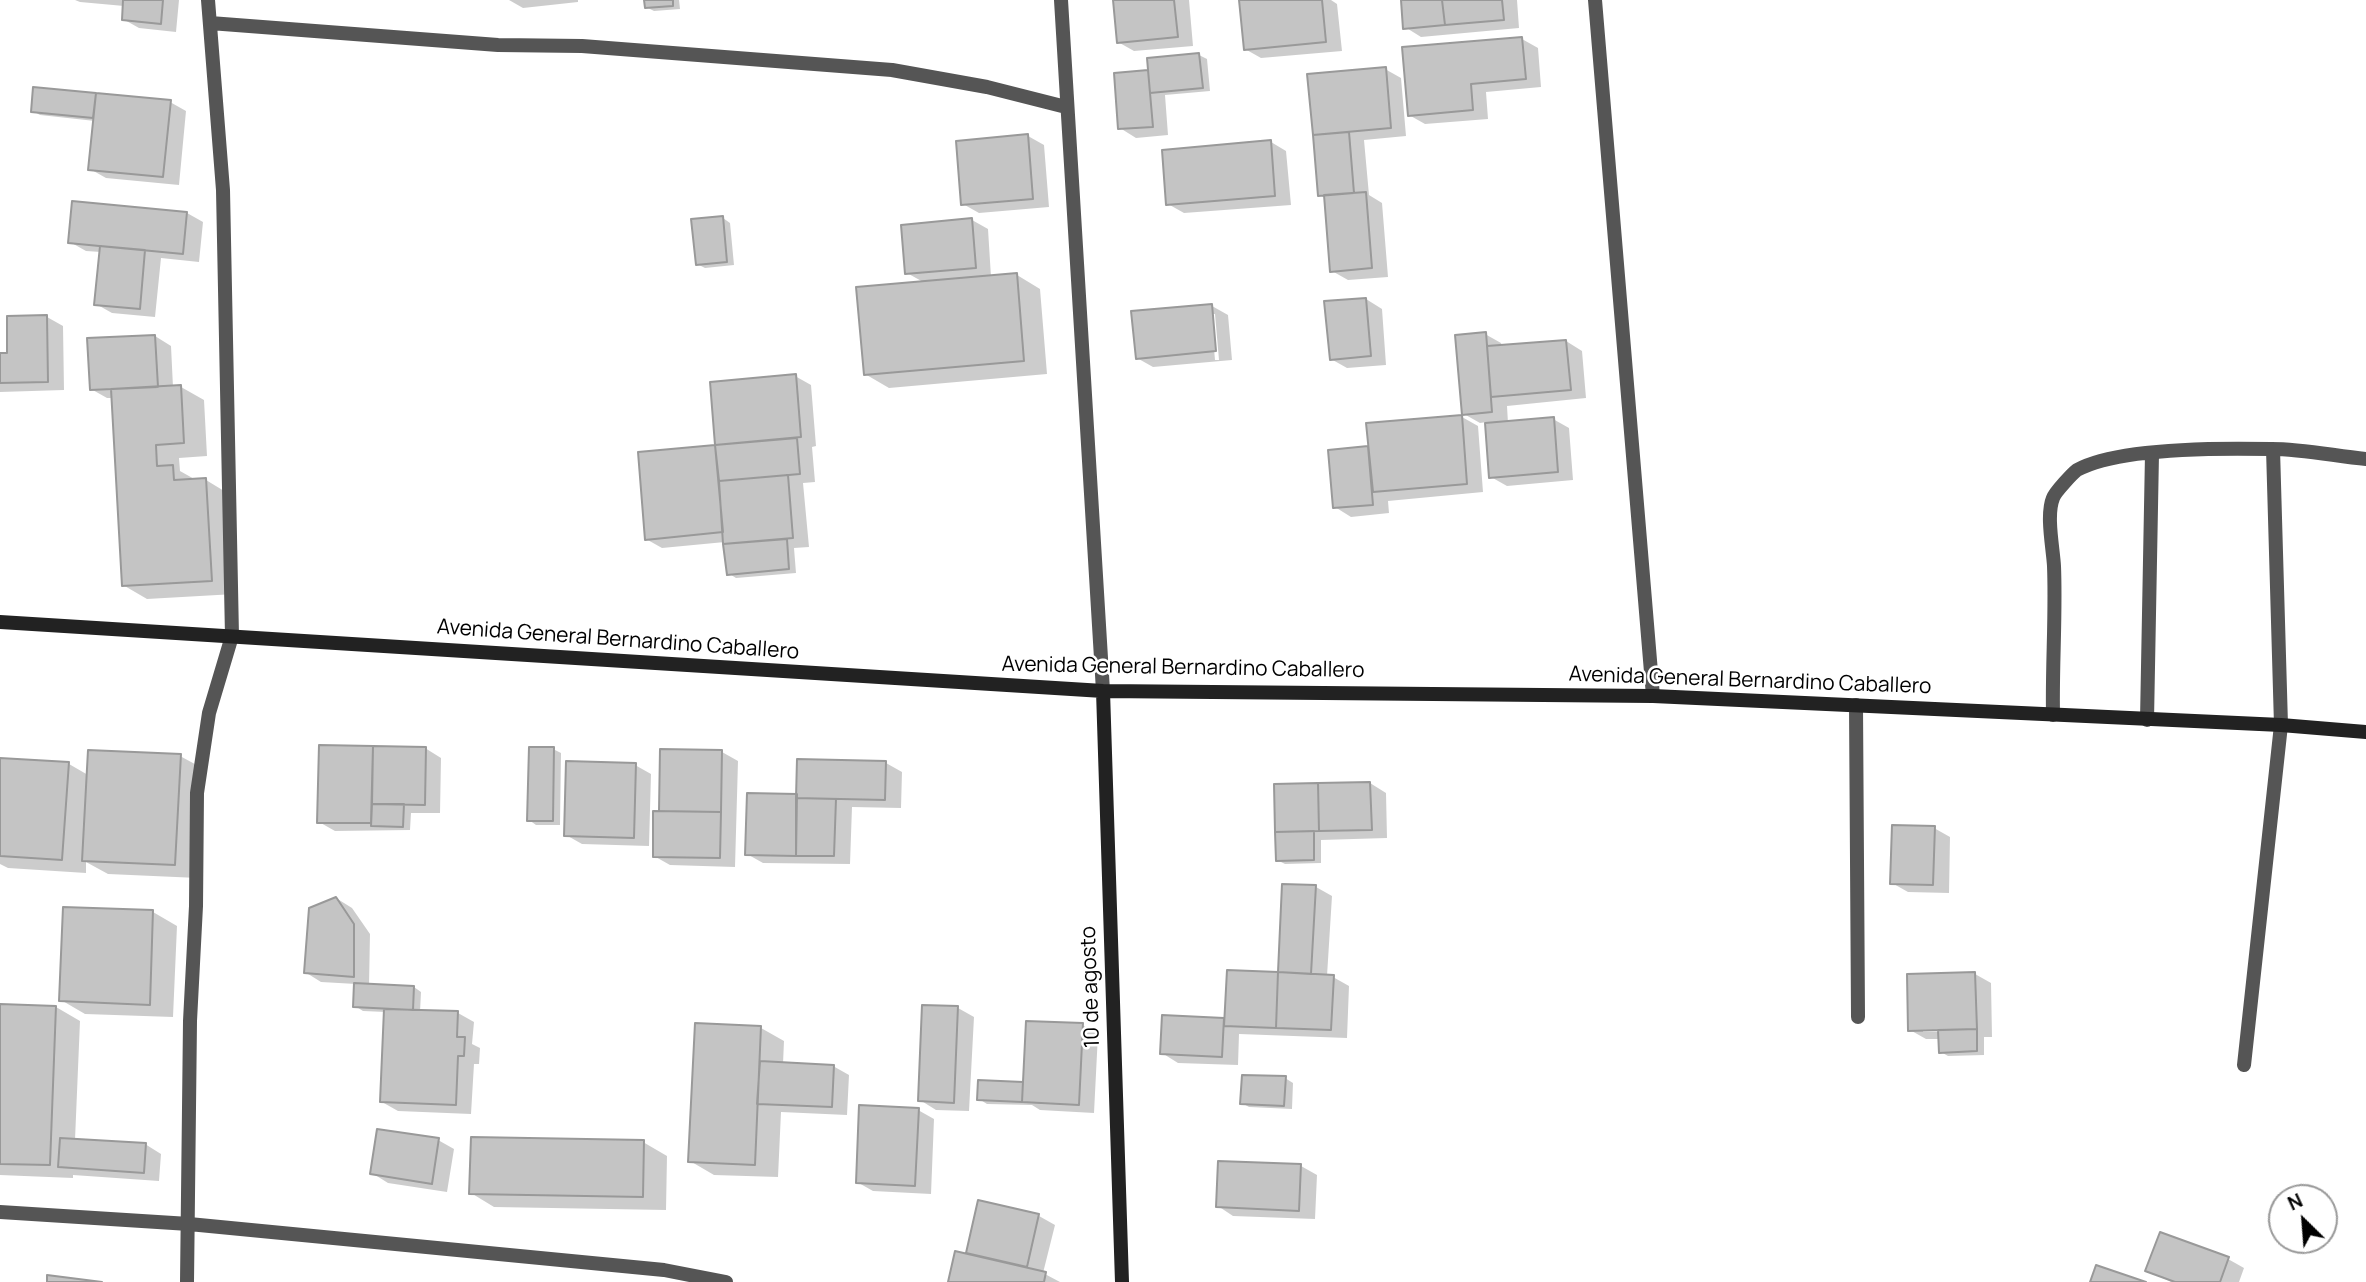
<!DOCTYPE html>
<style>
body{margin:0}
#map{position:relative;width:2366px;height:1282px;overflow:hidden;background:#fff;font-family:Manrope,sans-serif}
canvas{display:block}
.north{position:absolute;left:2268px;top:1184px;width:70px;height:70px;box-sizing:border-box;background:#fff;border:2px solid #999;border-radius:50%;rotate:335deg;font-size:19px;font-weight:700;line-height:28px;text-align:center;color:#000}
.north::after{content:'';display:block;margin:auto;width:24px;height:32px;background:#000;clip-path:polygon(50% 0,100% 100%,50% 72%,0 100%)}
</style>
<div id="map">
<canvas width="2366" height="1282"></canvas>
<div class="north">N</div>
</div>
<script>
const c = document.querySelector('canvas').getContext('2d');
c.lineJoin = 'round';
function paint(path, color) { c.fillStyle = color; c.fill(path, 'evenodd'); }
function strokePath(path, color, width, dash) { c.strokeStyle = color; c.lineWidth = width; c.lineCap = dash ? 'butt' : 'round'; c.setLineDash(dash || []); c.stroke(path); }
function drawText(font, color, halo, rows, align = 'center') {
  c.font = font + ' Manrope,sans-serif'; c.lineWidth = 5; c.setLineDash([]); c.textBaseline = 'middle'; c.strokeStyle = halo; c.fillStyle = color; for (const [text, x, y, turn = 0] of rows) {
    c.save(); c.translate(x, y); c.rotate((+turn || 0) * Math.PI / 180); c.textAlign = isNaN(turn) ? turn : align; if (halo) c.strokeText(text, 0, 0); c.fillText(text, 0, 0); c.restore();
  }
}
paint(new Path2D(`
 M 75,0 L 179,0 L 176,32 L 139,28 L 123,19 L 124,6 L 80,2 Z
 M 509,0 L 578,0 L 578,2 L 523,8 Z
 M 646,0 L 679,0 L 680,9 L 654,11 L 646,7 Z
 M 1115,0 L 1189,0 L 1193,46 L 1134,51 L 1118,42 Z
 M 1261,0 L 1331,0 L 1337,4 L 1342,51 L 1261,58 L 1245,49 Z
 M 1403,0 L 1517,0 L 1519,28 L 1421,37 L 1405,27 Z
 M 1522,39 L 1538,48 L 1541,87 L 1486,92 L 1488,119 L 1425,124 L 1409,115 Z
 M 1199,55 L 1207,59 L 1210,91 L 1165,95 L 1168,135 L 1136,138 L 1120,128 L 1148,72 L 1150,73 Z
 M 1385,69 L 1401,78 L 1406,136 L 1364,140 L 1369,195 L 1382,203 L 1388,277 L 1348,280 L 1332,271 L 1327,199 L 1320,195 L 1309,76 Z
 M 35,89 L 170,102 L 186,111 L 179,185 L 106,178 L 90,169 L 95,121 L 40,115 L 33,111 Z
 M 1028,136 L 1044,145 L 1049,207 L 979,213 L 963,204 Z
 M 1271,142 L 1286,151 L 1291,205 L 1184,213 L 1168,204 Z
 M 187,213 L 203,222 L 199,262 L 161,258 L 155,317 L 112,313 L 96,304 L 101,252 L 86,251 L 70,242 Z
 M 723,218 L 730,223 L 734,265 L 705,268 L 697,264 Z
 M 972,220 L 988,229 L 991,277 L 1017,275 L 1040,289 L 1047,374 L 889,388 L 865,374 L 925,283 L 907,273 Z
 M 1366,299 L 1382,309 L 1386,365 L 1347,368 L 1331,359 Z
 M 1212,306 L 1228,315 L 1232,360 L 1153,367 L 1137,358 ZM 1211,314 L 1215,314 L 1219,360 L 1215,360 Z
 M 47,317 L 63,326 L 64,390 L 0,392 L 0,354 L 9,354 Z
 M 1485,334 L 1501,343 L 1502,347 L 1566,341 L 1582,351 L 1586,398 L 1507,406 L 1508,423 L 1553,419 L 1569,428 L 1573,480 L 1507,486 L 1491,477 L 1487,422 L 1480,423 L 1464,414 Z
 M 155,336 L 171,346 L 173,387 L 181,387 L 204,400 L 207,456 L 179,458 L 180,471 L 196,480 L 206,480 L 229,494 L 235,594 L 147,599 L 123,585 L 113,398 L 107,398 L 91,389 Z
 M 795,376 L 811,385 L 816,446 L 812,447 L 815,482 L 803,483 L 809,547 L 794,548 L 796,573 L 736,578 L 728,573 L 731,546 L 725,542 L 662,548 L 646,539 L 640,453 L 717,447 L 712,383 Z
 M 1462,417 L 1478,426 L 1483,492 L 1388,501 L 1389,513 L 1351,517 L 1335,507 L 1330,451 L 1370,448 Z
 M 320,747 L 425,748 L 441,758 L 440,813 L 411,813 L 410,830 L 335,831 L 319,822 Z
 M 553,749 L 561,753 L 560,825 L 536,825 L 529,820 Z
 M 662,751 L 722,752 L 738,761 L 735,867 L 670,865 L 654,856 L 661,813 Z
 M 180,756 L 204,769 L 198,878 L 108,874 L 86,862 L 86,873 L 8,868 L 0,864 L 0,760 L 69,764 L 88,775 Z
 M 886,763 L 902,772 L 901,808 L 852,807 L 850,864 L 763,863 L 747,854 L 798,796 Z
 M 635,765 L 651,774 L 649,846 L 582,844 L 566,835 Z
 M 1370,783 L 1386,793 L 1387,838 L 1321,840 L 1321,863 L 1285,864 L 1277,860 Z
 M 1934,828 L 1950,837 L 1949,893 L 1908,892 L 1892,883 Z
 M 1316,887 L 1332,896 L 1327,976 L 1333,977 L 1349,986 L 1347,1038 L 1239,1034 L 1238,1065 L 1178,1063 L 1162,1053 L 1164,1017 L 1226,1020 L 1280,974 Z
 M 336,898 L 352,908 L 370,934 L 369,986 L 414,987 L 421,992 L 420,1012 L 458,1013 L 474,1022 L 472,1044 L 480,1048 L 479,1064 L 474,1064 L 471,1114 L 398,1111 L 382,1102 L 386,1012 L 363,1011 L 355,1006 L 356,984 L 321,982 L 305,972 Z
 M 153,912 L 177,926 L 173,1017 L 85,1014 L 61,1000 Z
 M 1975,974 L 1991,983 L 1992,1037 L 1984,1037 L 1984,1055 L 1948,1056 L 1941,1052 L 1940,1039 L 1926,1039 L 1910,1030 ZM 1923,1029 L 1964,1031 L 1923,1032 Z
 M 0,1005 L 56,1007 L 80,1021 L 75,1140 L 145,1144 L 161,1154 L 159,1181 L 73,1175 L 73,1178 L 0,1175 Z
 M 958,1008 L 974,1017 L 969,1111 L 936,1110 L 920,1100 Z
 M 1082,1025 L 1098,1034 L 1094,1113 L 1040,1110 L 1032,1105 L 987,1104 L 979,1099 L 1025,1084 Z
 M 761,1028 L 784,1041 L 783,1064 L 833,1066 L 849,1075 L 847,1115 L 781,1112 L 778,1177 L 714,1175 L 690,1161 Z
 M 1285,1078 L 1293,1083 L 1292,1109 L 1249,1107 L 1242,1103 Z
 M 918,1110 L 934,1119 L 931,1194 L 873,1191 L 857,1182 Z
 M 438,1140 L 454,1149 L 447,1192 L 388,1183 L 372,1173 Z
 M 643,1142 L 667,1156 L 666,1210 L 494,1207 L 471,1193 Z
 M 1301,1166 L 1317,1175 L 1315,1219 L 1233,1216 L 1218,1206 Z
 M 980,1202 L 1039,1216 L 1055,1225 L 1043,1273 L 1060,1282 L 949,1282 L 967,1255 Z
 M 2228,1259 L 2244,1268 L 2239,1282 L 2171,1282 L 2147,1270 Z`), '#0003');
const building = new Path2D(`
 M 123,0 L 163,0 L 161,24 L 122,20 Z
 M 644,0 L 673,0 L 673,6 L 645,8 Z
 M 1113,0 L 1174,0 L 1178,37 L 1117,43 Z
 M 1239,0 L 1322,0 L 1326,42 L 1244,50 Z
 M 1401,0 L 1442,0 L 1445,25 L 1403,29 Z
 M 1442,0 L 1502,0 L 1504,20 L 1445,25 Z
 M 1522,37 L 1526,79 L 1471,84 L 1473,110 L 1408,116 L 1402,47 Z
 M 1199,53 L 1203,88 L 1150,93 L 1147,58 Z
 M 1386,67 L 1391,128 L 1313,135 L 1307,74 Z
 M 1148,70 L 1153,127 L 1118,129 L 1114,73 Z
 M 33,87 L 96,93 L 93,118 L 31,112 Z
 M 96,93 L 171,100 L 163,177 L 88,170 Z
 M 1349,132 L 1354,193 L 1318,196 L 1313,135 Z
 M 1028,134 L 1033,199 L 961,205 L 956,141 Z
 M 1271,140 L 1275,196 L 1166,205 L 1162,150 Z
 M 1366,192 L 1372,268 L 1330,272 L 1324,195 Z
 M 72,201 L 187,212 L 183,254 L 68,243 Z
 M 723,216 L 727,262 L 696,265 L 691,219 Z
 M 972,218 L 976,268 L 905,274 L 901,225 Z
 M 100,246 L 145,250 L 140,309 L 94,305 Z
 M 1017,273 L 1024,361 L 864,375 L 856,287 Z
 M 1366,298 L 1371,356 L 1330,360 L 1324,301 Z
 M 1212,304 L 1216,351 L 1136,359 L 1131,311 Z
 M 47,315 L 48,382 L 0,383 L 0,353 L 7,353 L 7,316 Z
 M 1486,332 L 1492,412 L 1462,415 L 1455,335 Z
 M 155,335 L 158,387 L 90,390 L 87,338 Z
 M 1566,340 L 1571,390 L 1491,397 L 1487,346 Z
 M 796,374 L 801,437 L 715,445 L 710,382 Z
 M 181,385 L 184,443 L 156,445 L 157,466 L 173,465 L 174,480 L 206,478 L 212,581 L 122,586 L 111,389 Z
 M 1462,415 L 1467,484 L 1373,492 L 1366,423 Z
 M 1554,417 L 1558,472 L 1489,478 L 1485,423 Z
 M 797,438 L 800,474 L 719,481 L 715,445 Z
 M 715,445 L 723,532 L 645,540 L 638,452 Z
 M 1368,446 L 1373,505 L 1333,508 L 1328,450 Z
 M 788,475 L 793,538 L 723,544 L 719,481 Z
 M 787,539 L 789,569 L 727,575 L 723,544 Z
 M 319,745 L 373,746 L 371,823 L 317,823 Z
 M 373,746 L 426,747 L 425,805 L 372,804 Z
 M 529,747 L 554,747 L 553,821 L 527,821 Z
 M 660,749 L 722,750 L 721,812 L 659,811 Z
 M 88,750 L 181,754 L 175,865 L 82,861 Z
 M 0,758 L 69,762 L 62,860 L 0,856 Z
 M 797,759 L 886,761 L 885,800 L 796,798 Z
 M 566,761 L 636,763 L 634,838 L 564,836 Z
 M 1370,782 L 1372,830 L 1319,831 L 1318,783 Z
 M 1318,783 L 1319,831 L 1275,832 L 1274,784 Z
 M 747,793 L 797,794 L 796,856 L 745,855 Z
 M 796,798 L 836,799 L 834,856 L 796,856 Z
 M 372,804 L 404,804 L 403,827 L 371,826 Z
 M 653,811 L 721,812 L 720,858 L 653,857 Z
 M 1892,825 L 1935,826 L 1933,885 L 1890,884 Z
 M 1314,831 L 1314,860 L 1276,861 L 1275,832 Z
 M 1282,884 L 1316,885 L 1311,974 L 1278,972 Z
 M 336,897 L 354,924 L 354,977 L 304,973 L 309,908 Z
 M 63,907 L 153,910 L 150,1005 L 59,1001 Z
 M 1227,970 L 1278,972 L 1276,1028 L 1224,1026 Z
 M 1278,972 L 1334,975 L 1331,1030 L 1276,1028 Z
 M 1975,972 L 1977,1029 L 1908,1031 L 1907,974 Z
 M 354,983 L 414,986 L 413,1010 L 353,1007 Z
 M 0,1004 L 56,1006 L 50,1165 L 0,1164 Z
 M 922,1005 L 958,1006 L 954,1103 L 918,1101 Z
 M 384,1009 L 458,1011 L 457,1037 L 465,1037 L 464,1056 L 458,1056 L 456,1105 L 380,1102 Z
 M 1162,1015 L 1224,1018 L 1222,1057 L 1160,1054 Z
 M 1026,1021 L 1083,1023 L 1079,1105 L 1022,1102 Z
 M 695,1023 L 761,1026 L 755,1165 L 688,1162 Z
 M 1977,1029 L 1977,1051 L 1939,1053 L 1938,1030 Z
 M 760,1061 L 834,1065 L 832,1107 L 757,1104 Z
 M 1242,1075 L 1286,1076 L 1284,1106 L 1240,1104 Z
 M 978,1080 L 1023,1082 L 1022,1102 L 977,1100 Z
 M 859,1105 L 919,1108 L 915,1186 L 856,1183 Z
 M 377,1129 L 439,1138 L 432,1184 L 370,1174 Z
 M 471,1137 L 644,1140 L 643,1197 L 469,1194 Z
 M 60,1138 L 146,1143 L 144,1173 L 58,1167 Z
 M 1218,1161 L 1301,1164 L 1299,1211 L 1216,1207 Z
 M 978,1200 L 1039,1214 L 1027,1267 L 966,1253 Z
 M 2160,1232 L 2229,1257 L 2220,1282 L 2175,1282 L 2145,1271 Z
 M 955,1251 L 1046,1272 L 1044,1282 L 948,1282 Z
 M 2096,1265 L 2146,1282 L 2090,1282 Z
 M 47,1275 L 102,1282 L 47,1282 Z`);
paint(building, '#c4c4c4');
strokePath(building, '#999', 2);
strokePath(new Path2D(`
 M 2273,449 L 2281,725
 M 1856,705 L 1858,1017
 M 2053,715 C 2052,665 2056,616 2054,566 C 2053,548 2046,515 2053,498 C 2055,492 2073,473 2077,470 C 2118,447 2223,448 2271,449 C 2303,449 2335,456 2366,459
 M 2147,720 L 2152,454`), '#555', 14);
strokePath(new Path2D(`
 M 1061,0 L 1103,691
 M 1595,0 L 1653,696
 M 210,23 L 498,45 L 582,46 L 892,70 L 987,87 L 1066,107
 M 2244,1065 L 2281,725
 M 0,1212 L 189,1224 L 664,1270 L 726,1282
 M 187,1282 L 190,1021 L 196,906 L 197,793 L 209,713 L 232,636 L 223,190 L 208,0`), '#555', 14);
strokePath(new Path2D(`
 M 0,622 L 1103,691 L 1653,696 L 2281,725 L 2366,732
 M 1103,691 L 1122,1282`), '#222', 14);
drawText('21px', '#000', '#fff', [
 ["Avenida General Bernardino Caballero",618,640,4],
 ["Avenida General Bernardino Caballero",1183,668,1],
 ["Avenida General Bernardino Caballero",1750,681,2],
 ["10 de agosto",1091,987,-92]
]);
</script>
